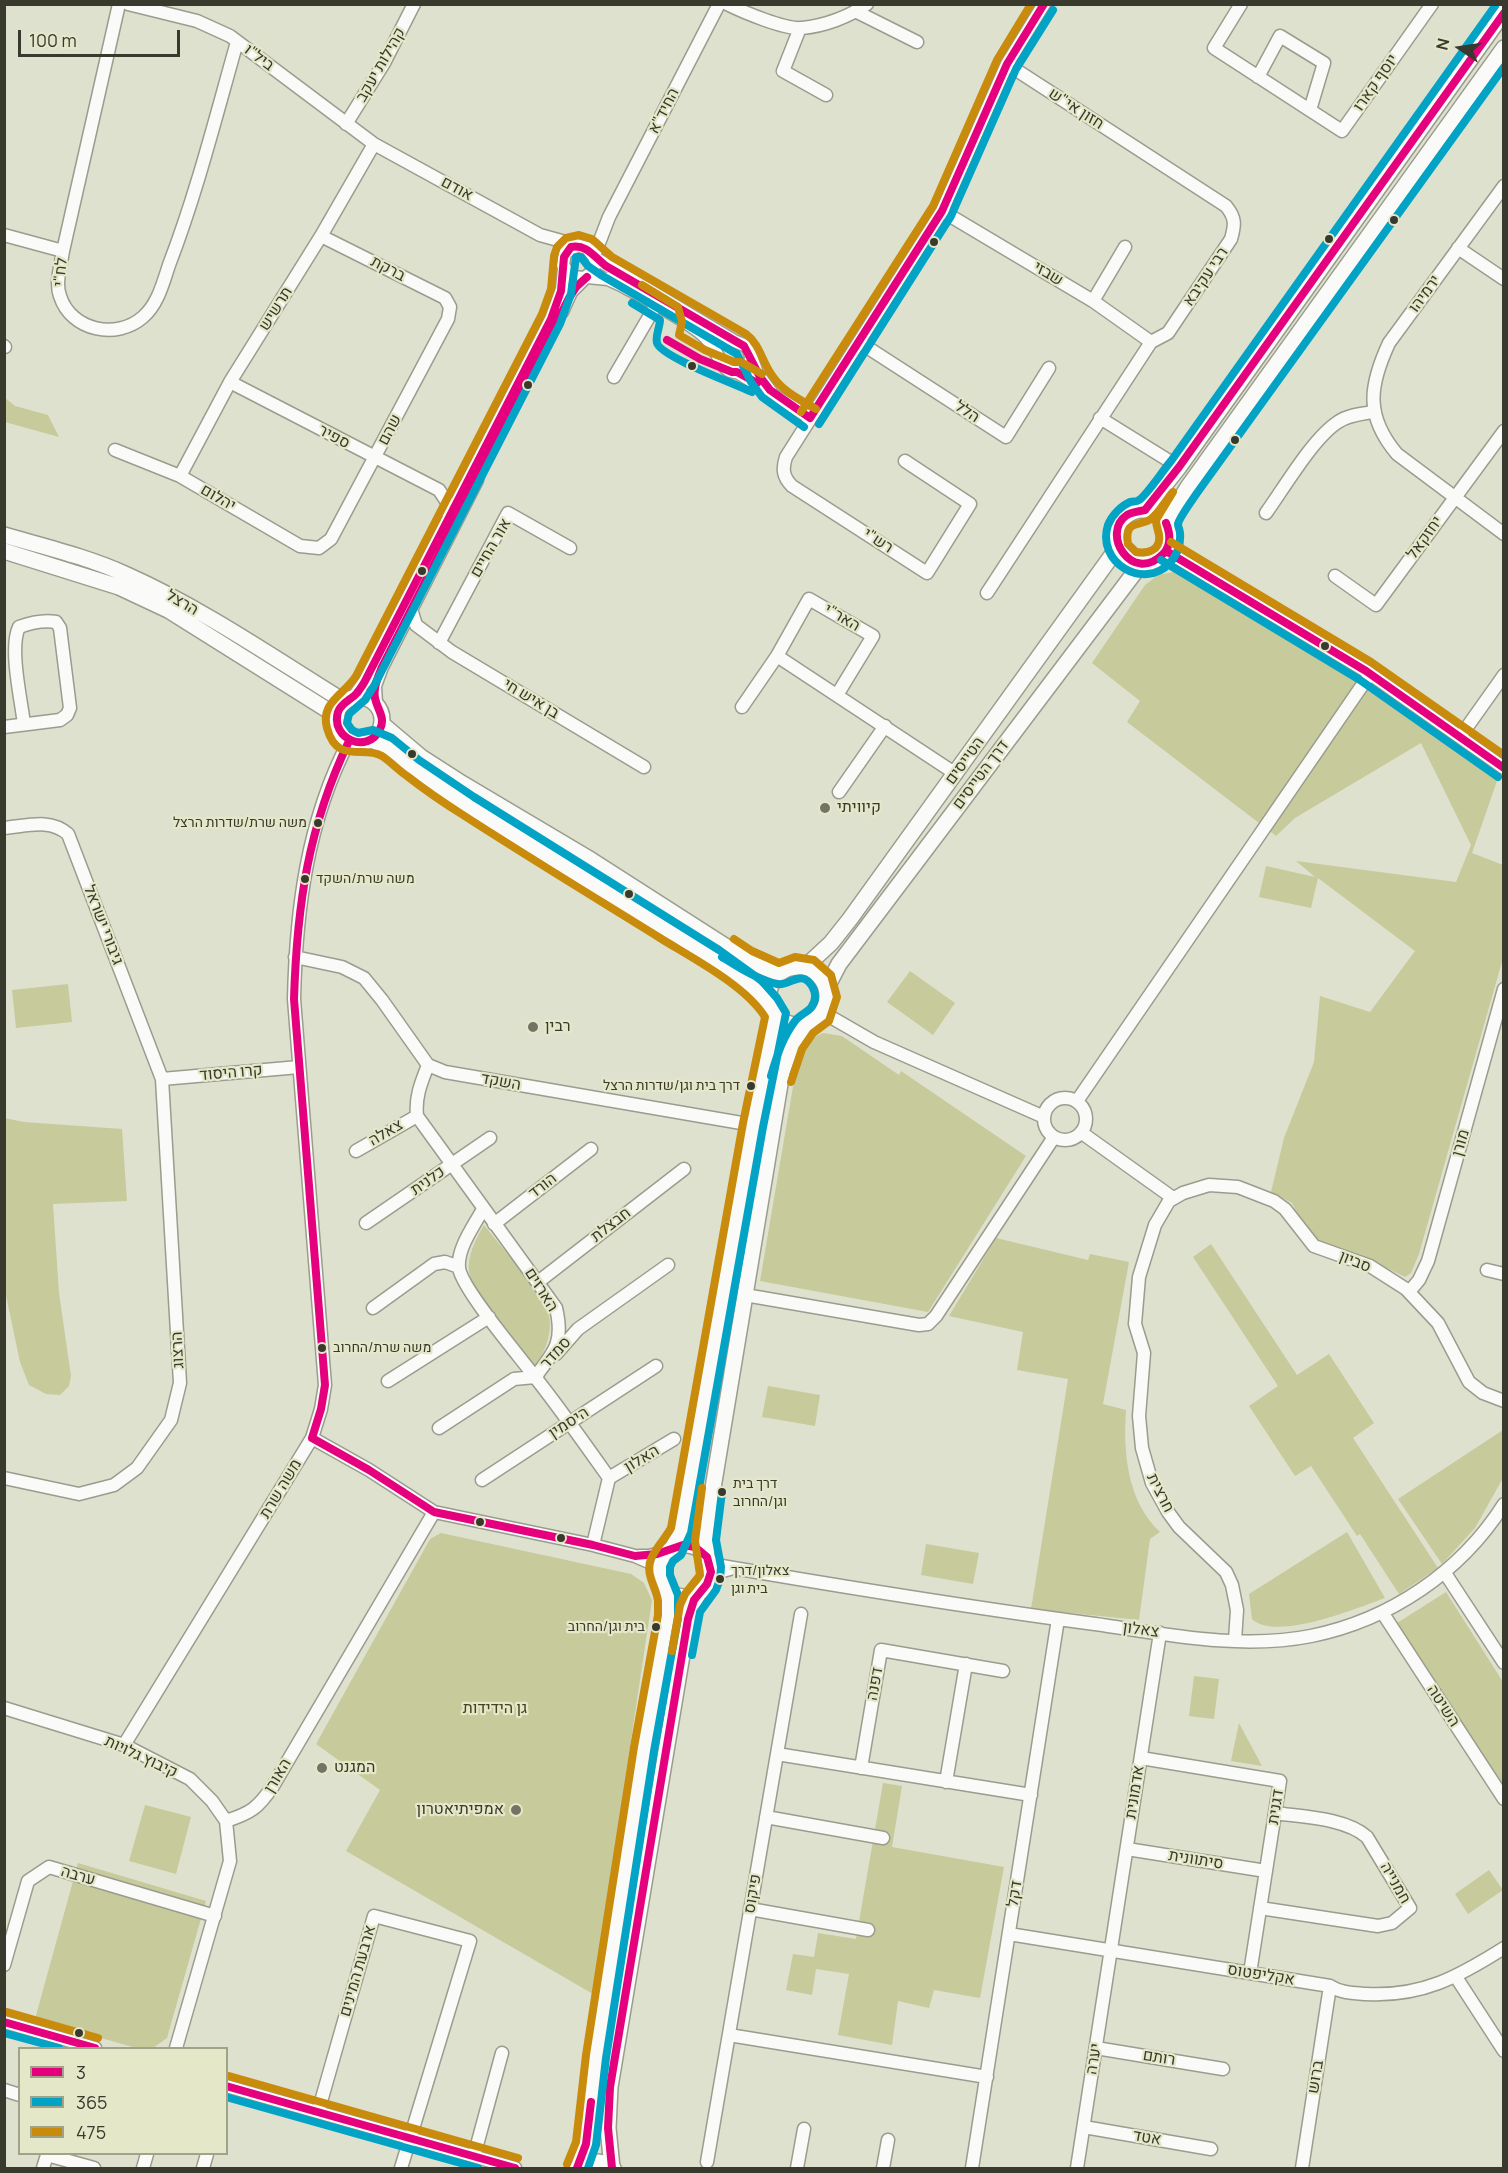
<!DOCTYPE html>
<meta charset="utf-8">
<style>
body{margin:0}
#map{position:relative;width:1508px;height:2173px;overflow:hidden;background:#dfe1cf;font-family:Manrope,sans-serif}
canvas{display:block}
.frame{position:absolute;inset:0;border:6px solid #393a2d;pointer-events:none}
.legend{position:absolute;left:18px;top:2047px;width:210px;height:108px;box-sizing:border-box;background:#e5e8c8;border:2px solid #a0a28a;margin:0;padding:8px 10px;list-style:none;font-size:18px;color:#393a2d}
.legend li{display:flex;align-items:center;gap:12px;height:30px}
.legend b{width:30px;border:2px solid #a0a28a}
.north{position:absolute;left:1430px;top:18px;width:60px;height:60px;-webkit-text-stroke:4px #e5e8c8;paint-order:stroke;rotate:283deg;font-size:16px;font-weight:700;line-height:24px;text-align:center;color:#393a2d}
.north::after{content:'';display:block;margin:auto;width:21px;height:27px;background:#393a2d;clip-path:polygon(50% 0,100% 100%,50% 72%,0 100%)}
.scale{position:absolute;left:18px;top:30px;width:162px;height:27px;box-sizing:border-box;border:3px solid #393a2d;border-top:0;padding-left:8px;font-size:18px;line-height:21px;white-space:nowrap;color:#393a2d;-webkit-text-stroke:4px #e5e8c8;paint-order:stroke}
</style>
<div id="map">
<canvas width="1508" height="2173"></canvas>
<div class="frame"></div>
<ul class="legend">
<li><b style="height:8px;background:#e5007d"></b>3</li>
<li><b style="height:8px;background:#03a3c6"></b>365</li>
<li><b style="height:8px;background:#c88b0b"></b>475</li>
</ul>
<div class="north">N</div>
<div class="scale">100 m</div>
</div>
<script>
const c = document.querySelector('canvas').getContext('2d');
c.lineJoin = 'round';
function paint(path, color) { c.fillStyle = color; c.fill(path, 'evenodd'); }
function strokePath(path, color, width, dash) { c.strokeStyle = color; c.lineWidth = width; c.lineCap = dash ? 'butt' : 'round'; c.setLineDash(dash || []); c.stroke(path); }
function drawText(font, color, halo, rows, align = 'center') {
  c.font = font + ' Manrope,Heebo,sans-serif'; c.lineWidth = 4.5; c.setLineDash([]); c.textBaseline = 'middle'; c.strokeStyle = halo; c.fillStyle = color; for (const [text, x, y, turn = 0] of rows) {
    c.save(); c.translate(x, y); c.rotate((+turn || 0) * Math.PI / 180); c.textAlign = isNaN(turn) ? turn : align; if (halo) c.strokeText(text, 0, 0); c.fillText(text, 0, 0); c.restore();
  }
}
paint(new Path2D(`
 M 4,397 L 15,406 L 48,415 L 59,437 L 5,422 Z
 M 1173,572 L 1186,575 L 1274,630 L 1355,676 L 1498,778 L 1472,853 L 1503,865 L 1503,958 L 1419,1254 L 1411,1273 L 1405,1277 L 1358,1254 L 1309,1237 L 1292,1203 L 1271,1192 L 1284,1138 L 1314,1062 L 1320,996 L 1370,1012 L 1415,951 L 1318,878 L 1311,908 L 1259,897 L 1266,866 L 1315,877 L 1296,861 L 1456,882 L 1471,845 L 1421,743 L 1295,818 L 1276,836 L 1127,722 L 1140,701 L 1092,663 L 1145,585 L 1158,575 Z
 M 910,971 L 955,1003 L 933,1035 L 887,1002 Z
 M 68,984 L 72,1022 L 16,1028 L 12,990 Z
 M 823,1033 L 842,1036 L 899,1075 L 901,1071 L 1026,1156 L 928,1312 L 760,1281 L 795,1075 C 800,1057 805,1040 823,1033 Z
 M 4,1118 L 24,1122 L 122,1129 L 127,1201 L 53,1204 L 59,1293 L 71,1376 L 69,1386 L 60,1395 L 46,1394 L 29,1385 L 20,1362 L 5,1291 Z
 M 484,1225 C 501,1247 539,1289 548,1313 C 554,1332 545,1351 535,1367 C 521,1349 472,1290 469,1272 C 467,1255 476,1239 484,1225 Z
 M 996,1238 L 1088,1260 L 1090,1254 L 1129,1262 L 1103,1404 L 1126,1410 C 1123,1452 1127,1501 1160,1532 L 1150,1539 L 1139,1620 L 1031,1609 L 1068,1379 L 1017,1370 L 1023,1332 L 949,1316 Z
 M 1211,1244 L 1297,1375 L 1329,1354 L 1374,1423 L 1353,1438 L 1438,1568 L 1399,1594 L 1360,1534 L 1357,1536 L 1311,1466 L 1295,1476 L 1249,1406 L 1278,1386 L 1193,1257 Z
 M 768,1386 L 820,1395 L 815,1426 L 762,1417 Z
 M 1503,1430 L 1503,1478 L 1475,1528 L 1442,1564 L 1398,1499 Z
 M 1347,1532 L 1385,1598 C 1357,1608 1276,1642 1252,1619 L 1249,1594 Z
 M 441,1533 L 631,1574 L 644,1583 L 652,1600 L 593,1994 L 346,1851 L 380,1790 L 316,1744 L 430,1539 Z
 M 926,1544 L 979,1553 L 973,1584 L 921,1575 Z
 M 1446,1592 L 1503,1682 L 1503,1786 L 1397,1623 Z
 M 1194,1676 L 1219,1679 L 1214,1719 L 1189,1716 Z
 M 1239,1723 L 1262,1766 L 1231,1761 Z
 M 883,1783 L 902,1786 L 892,1847 L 1004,1867 L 980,1998 L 934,1990 L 929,2008 L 898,2001 L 892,2045 L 838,2035 L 849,1974 L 816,1969 L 812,1995 L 786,1990 L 793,1954 L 814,1957 L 818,1933 L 856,1939 Z
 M 145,1805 L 191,1817 L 176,1874 L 129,1861 Z
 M 78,1863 L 206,1901 L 167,2038 L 153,2048 L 136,2048 L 35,2019 Z
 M 1489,1870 L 1503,1890 L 1468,1914 L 1455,1894 Z`), '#c7ca9b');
const minor = new Path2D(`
 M 119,4 L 63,251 C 61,265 55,283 60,296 C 71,331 117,340 143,317 C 158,304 163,283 169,265 C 197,192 216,116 237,42
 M 128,4 L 197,21 L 230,36 L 374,144 L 540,235 L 587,248 L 595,258 L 593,271 L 585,278 L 571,277 L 563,265 L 565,253 L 576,246
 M 727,4 C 743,12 786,30 802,28 C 824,26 849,17 867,4
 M 1241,4 L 1214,48 L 1342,131 L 1432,4
 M 857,12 L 917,42
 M 800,28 L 783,71 L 826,95
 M 1258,77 L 1280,36 L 1324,63 L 1310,110
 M 346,124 L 384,63 L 414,4
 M 1504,186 L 1389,343 C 1369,386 1365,416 1397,454 L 1504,534
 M 942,211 L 1093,301 L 1151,342
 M 4,235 L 63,251
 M 1458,248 L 1504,279
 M 594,256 L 609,217 L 719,4
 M 595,258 L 734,341 L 744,345 L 748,348 L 757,373 L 771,392
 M 587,277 L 608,279 L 621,285 C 648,300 678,315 702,334 C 715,344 720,367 730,371 C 740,375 748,368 751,359
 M 1093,301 L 1125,247
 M 562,312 L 571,292 L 585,278
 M 859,342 L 1006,437 L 1049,368
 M 4,346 L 5,347
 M 737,372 L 810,418
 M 614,377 L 656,305
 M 230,382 L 439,490 L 447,502 L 449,516
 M 1100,418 L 1179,467
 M 115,450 L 180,476 L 300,546 L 319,548 L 331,539 L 448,319 L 450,307 L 445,298 L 321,236
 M 905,461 L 970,504 L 927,573 L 792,486 C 783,477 782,469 786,457 L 942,211 L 1007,64 L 1044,4
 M 180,476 L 230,382 L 321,236 L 374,144
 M 1266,513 C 1284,488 1313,438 1338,422 C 1348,415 1361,414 1373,412
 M 1166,551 L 1366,671 L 1504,768
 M 1335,576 L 1376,605 L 1504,431
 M 987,593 L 1151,342 L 1168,333 L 1231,239 C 1235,225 1236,218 1226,206 L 1007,64
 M 411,609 L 416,625 L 452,652 L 644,767
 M 439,643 L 508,513 L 570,548
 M 777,656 L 809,599 L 873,636 L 837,695
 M 353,698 L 365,681 L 551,319 L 562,289 L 564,269
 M 376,704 L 375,686 L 382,667 L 477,480
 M 742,707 L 777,656 L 956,774
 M 4,727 L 60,720 L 67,715 L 70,708 L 60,628 L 56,622 C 44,620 30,623 19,627 C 9,648 21,699 24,724
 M 1460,737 L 1504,675
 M 839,792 L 885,726
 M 4,828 C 27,826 50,818 68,834 L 162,1079 L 180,1383 L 171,1420 L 137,1468 L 114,1485 L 79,1494 L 4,1478
 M 295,957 L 342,967 L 364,978 L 382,1000 L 428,1065 L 445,1072 L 753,1125
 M 822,1012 L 874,1042 L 1044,1117
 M 428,1065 C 421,1083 415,1097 417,1116 L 556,1308 C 564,1342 555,1351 535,1377
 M 162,1079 L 299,1067
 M1044 1119a21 21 0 1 1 42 0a21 21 0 1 1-42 0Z
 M 1077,1101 L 1370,674
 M 1082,1133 L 1173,1198
 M 356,1151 L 417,1116
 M 483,1209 C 474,1226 457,1248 459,1268 C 462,1289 520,1357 535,1377 C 561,1410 585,1444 609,1478 L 593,1545
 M 366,1223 L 490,1138
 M 494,1224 L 591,1149
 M 1487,1270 L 1504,1274
 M 538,1282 L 684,1169
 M 1409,1292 L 1419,1280 L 1428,1261 L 1504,989
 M 745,1295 L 919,1325 L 928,1324 L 936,1316 L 1054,1137
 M 373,1308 L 434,1264 L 445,1262 L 459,1267
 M 556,1354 L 578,1329 L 668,1265
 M 388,1381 L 489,1317
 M 439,1428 L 514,1379 L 535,1377 L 538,1374
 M 312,1438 L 369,1470 L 434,1512 L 593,1545 L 635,1556 L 651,1563 L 659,1573
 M 609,1478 L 674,1439
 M 482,1480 L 656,1366
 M 639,1556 L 649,1556 L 668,1551
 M 710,1564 C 838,1586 967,1607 1095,1624 C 1165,1634 1240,1650 1311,1636 C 1390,1620 1461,1572 1504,1504
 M 1445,1573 L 1504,1663
 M 710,1577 L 719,1572 L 730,1569
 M 1382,1612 L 1504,1799
 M 1235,1640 L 1237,1610 L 1232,1585 L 1226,1572 L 1179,1527 L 1168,1512 L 1152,1483 L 1142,1448 L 1139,1416 L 1144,1353 L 1135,1324 L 1139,1277 L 1155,1225 L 1169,1201 L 1183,1193 L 1209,1185 L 1238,1187 L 1274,1201 L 1285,1209 L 1314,1246 L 1370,1266 L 1406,1289 L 1438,1323 L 1469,1382 L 1483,1393 L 1504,1401
 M 4,1708 L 124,1745 L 190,1779 L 212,1801 L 226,1821 L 230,1861 L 176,2048
 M 124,1745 L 312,1438 L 321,1409 L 325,1385 L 294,999 C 296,910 307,821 349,741
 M 777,1754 L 1031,1795
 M 1141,1758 L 1280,1781 L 1250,1973
 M 861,1768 L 881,1650 L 1003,1671
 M 946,1782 L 966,1664
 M 766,1817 L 883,1838
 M 226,1821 C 251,1813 258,1808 273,1786 L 434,1512
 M 1127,1849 L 1266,1871
 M 1260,1908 L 1378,1926 L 1392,1923 L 1410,1908 L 1367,1837 C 1346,1818 1303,1817 1275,1813
 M 750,1909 L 868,1930
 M 1009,1934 L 1330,1986 C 1341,1993 1352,1993 1366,1994 C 1422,1997 1458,1977 1504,1948
 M 4,1965 L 28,1881 L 49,1867 L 215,1916
 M 1456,1977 L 1504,2051
 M 4,2022 L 95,2048
 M 729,2035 L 987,2077
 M 1096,2048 L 1223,2069
 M 226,2086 L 515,2168
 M 4,2090 L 20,2095
 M 318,2112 L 374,1916 L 470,1941 L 401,2168
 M 1084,2127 L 1211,2149
 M 474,2156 L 502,2053
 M 707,2162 L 801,1614
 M 43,2168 L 47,2155 L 94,2168
 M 143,2168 L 147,2154
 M 203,2168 L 207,2154
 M 797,2168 L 804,2129
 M 883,2168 L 888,2140
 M 972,2168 L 1058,1619
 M 1077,2168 L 1160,1633
 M 1302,2168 L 1330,1986`);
const major = new Path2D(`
 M 1145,510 L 1179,467 L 1504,12
 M1116 537a27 27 0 1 1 54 0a27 27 0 1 1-54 0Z
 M 1166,523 L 1188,487 L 1504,48
 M 4,535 C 45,547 88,557 127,575 C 203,609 274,658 345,702
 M 4,551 L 119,587 L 168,610 L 337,716
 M336 720a23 23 0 1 1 46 0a23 23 0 1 1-46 0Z
 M 382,724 L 421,757 L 463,784 L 591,860 L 747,960 L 779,974
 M 371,740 L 387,747 L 413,768 L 468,806 L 713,959 L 745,981 L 769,1004
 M769 996a29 29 0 1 1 58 0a29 29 0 1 1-58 0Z
 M 804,968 L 831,943 L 850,919 L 1118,547
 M 826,989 L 839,964 L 1141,564
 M659 1571a26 26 0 1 1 52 0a26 26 0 1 1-52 0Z
 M 672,1549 L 681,1531 L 753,1125 L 776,1015
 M 707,1557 L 706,1530 L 782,1072 L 792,1044 L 805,1025
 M 577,2168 C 589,2160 601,2160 613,2168
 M 578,2168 L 586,2144 L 596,2057 L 644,1749 L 668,1616 L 669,1605 L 666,1588
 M 612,2168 L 608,2128 L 610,2087 L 688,1619 L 690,1608 L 699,1593`);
strokePath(minor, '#9a9c8e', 15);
strokePath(major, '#9a9c8e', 18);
strokePath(minor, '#fafaf8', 12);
strokePath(major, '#fafaf8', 15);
strokePath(new Path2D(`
 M 587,277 L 576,287 L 569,298 L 382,667 C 378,677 373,688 375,698 C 377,709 386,718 380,729 C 368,755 330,739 338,712 C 341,703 351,700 357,693 C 360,689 363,685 365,681 L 551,319 L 561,291 L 564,257 L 571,247 C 587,244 594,257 606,266 L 744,346 L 760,377 L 770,390 L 810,418
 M 667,340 L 700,359 L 732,372 L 737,372 L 757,383
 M 810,418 L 942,211 L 1007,64 L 1044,4
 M 1145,510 L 1179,467 L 1504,13
 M 1145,510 C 1139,511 1132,512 1127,515 C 1100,533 1132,585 1163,554 C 1172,545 1170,533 1166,523
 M 1166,551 L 1366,671 L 1504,768
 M 312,1438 L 369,1470 L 434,1512 L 593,1545 L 635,1556 L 657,1554 L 683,1545 L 695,1547 L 707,1557 L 711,1572 L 707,1584 L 694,1600 L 688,1619 L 610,2087 L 608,2128 L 612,2168
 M 312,1438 L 321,1409 L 325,1385 L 294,999 C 297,905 308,827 349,741
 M 4,2022 L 95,2048
 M 226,2086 L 515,2168
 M 577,2168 L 586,2144 L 591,2102`), '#e5007d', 8);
strokePath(new Path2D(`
 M 1495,6 L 1171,461 C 1164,469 1146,496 1139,500 C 1137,502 1133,501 1130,502 C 1121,506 1112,515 1108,525 C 1096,562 1143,591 1170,563 C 1177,555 1181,544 1180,533 C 1180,530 1178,527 1178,524 C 1179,518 1193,499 1197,493 L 1504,67
 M 632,303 L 660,320 C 660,327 655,336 657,343 C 661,357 736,384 752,392
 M 819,424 L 951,216 L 1016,69 L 1053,10
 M 1161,560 L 1360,680 L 1498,777
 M 722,957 C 738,967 758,980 777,984 C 790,987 802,967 813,988 C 816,994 816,1000 812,1006 C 809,1012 800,1014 795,1021 C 782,1038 777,1056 771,1076
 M 692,1655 L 700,1612 L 716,1590 L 720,1579 L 721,1567 L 716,1540 L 722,1492
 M 4,2033 L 59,2048
 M 226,2097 L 478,2168
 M 588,2168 L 596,2145 L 606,2058 L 654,1751 L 678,1618 L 678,1595 L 670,1575 L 670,1567 L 673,1561 L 681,1555 L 691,1533 L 763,1127 L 786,1013 L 777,998 L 762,981 L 719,950 L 474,797 L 419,760 L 392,738 L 373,730 L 358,733 L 352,730 L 347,723 L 349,714 L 365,700 L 374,686 L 560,324 L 571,294 L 576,257 L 581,257 L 588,266 L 601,275 L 737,354 L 751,382 L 762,397 L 804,427`), '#03a3c6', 8);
strokePath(new Path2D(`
 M 642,285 L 678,307 L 682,322 L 679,335 L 705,350 L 734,362 L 741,362 L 762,374
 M 801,412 L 933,206 L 997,60 L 1031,4
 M 1173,492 L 1156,520 C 1156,526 1158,529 1159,535 C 1161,550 1148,554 1136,552 L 1128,544 C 1124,519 1139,527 1151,519 C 1159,513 1166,500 1173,492 Z
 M 1171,542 L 1371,662 L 1504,755
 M 734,939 L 752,951 L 779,963 L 795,957 L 814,960 L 831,975 L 837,997 L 829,1021 L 813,1033 L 802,1049 L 791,1082
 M 672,1651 L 680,1605 L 685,1594 L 700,1575 L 695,1541 L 702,1488
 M 7,2012 L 98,2038
 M 229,2076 L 518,2158
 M 567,2164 L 576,2142 L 586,2055 L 634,1747 L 658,1615 C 658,1610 658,1605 658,1601 C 656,1586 645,1575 651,1559 C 656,1547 665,1539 671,1528 L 743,1123 L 765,1017 C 745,985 692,958 660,938 C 594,897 528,857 463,815 C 444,803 425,790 407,776 C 398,770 391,762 382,756 C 364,745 337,765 327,728 C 320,702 345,694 356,676 L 542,314 L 551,289 L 554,256 L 557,247 L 566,238 L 579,235 L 592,239 L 612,257 L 746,334 C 761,345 762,364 774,378 C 784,392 801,400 816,409`), '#c88b0b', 8);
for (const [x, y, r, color] of [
 [1394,220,5,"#393a2d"],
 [1329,239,5,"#393a2d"],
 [934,242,5,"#393a2d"],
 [692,366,5,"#393a2d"],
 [528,385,5,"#393a2d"],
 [1235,440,5,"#393a2d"],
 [422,571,5,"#393a2d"],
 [1325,646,5,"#393a2d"],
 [412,754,5,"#393a2d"],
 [825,808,6,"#737466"],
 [318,823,5,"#393a2d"],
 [305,879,5,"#393a2d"],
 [629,894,5,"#393a2d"],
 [533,1027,6,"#737466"],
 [751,1086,5,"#393a2d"],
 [322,1348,5,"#393a2d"],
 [722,1492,5,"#393a2d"],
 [480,1522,5,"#393a2d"],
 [561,1538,5,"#393a2d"],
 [720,1579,5,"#393a2d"],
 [656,1627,5,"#393a2d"],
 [322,1768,6,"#737466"],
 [516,1810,6,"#737466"],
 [79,2033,5,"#393a2d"]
]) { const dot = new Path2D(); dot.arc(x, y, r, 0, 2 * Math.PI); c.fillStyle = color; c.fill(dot); strokePath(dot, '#e5e8c8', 2); }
drawText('14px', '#393a2d', '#e5e8c8', [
 ["משה שרת/שדרות הרצל",307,823,"right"],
 ["משה שרת/השקד",316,879],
 ["דרך בית וגן/שדרות הרצל",740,1086,"right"],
 ["משה שרת/החרוב",333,1348],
 ["דרך בית",733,1484],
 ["וגן/החרוב",733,1502],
 ["צאלון/דרך",731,1571],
 ["בית וגן",731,1589],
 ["בית וגן/החרוב",645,1627,"right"]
], 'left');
drawText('16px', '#393a2d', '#e5e8c8', [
 ["ביל\"ו",259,58,37],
 ["קהילות יעקב",381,65,-60],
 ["יוסף קארו",1376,83,-55],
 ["חזון אי\"ש",1076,109,33],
 ["החיד\"א",664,111,-63],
 ["אודם",457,189,28],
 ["ברקת",388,269,27],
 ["לח\"י",61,272,-84],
 ["שבזי",1048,274,31],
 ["רבי עקיבא",1206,277,-56],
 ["ירמיהו",1425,294,-54],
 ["תרשיש",276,309,-58],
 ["הלל",967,412,33],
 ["שהם",390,430,-62],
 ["ספיר",334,437,28],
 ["יהלום",218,498,30],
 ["יחזקאל",1425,538,-54],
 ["רש\"י",878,541,33],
 ["אור החיים",491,548,-60],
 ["הרצל",182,603,30],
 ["האר\"י",842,618,30],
 ["בן איש חי",531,699,31],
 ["הטייסים",965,761,-54],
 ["דרך הטייסים",981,775,-53],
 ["גיבורי ישראל",103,925,69],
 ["קרו היסוד",231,1073,-5],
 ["השקד",501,1082,10],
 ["צאלה",386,1133,-30],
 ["מורן",1461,1143,-74],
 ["כלנית",428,1181,-35],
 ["הורד",543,1186,-38],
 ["חבצלת",611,1225,-38],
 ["סביון",1355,1262,22],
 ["הארזים",541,1290,58],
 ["הרצוג",178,1350,-93],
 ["סמדר",556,1353,-48],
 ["היסמין",569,1423,-33],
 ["האלון",642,1459,-31],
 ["משה שרת",281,1489,-59],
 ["חרצית",1160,1493,63],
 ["צאלון",1141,1630,8],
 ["דפנה",875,1684,-80],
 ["השיטה",1443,1706,57],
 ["קיבוץ גלויות",141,1757,25],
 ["האורן",278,1776,-59],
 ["אדמונית",1135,1792,-81],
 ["דגנית",1276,1807,-81],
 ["סיתוונית",1196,1860,9],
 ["ערבה",78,1876,16],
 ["חמנייה",1395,1883,60],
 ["פיקוס",753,1894,-80],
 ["דקל",1015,1894,-81],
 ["ארבעת המינים",358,1971,-74],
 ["אקליפטוס",1261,1975,9],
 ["רותם",1159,2058,9],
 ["יערה",1094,2059,-81],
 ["ברוש",1316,2077,-81],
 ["אטד",1147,2138,10]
]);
drawText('16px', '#393a2d', '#e5e8c8', [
 ["קיוויתי",837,808],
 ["רבין",545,1027],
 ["המגנט",334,1768],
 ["אמפיתיאטרון",504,1810,"right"]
], 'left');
drawText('16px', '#42441b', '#e5e8c8', [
 ["גן הידידות",495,1709]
]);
</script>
